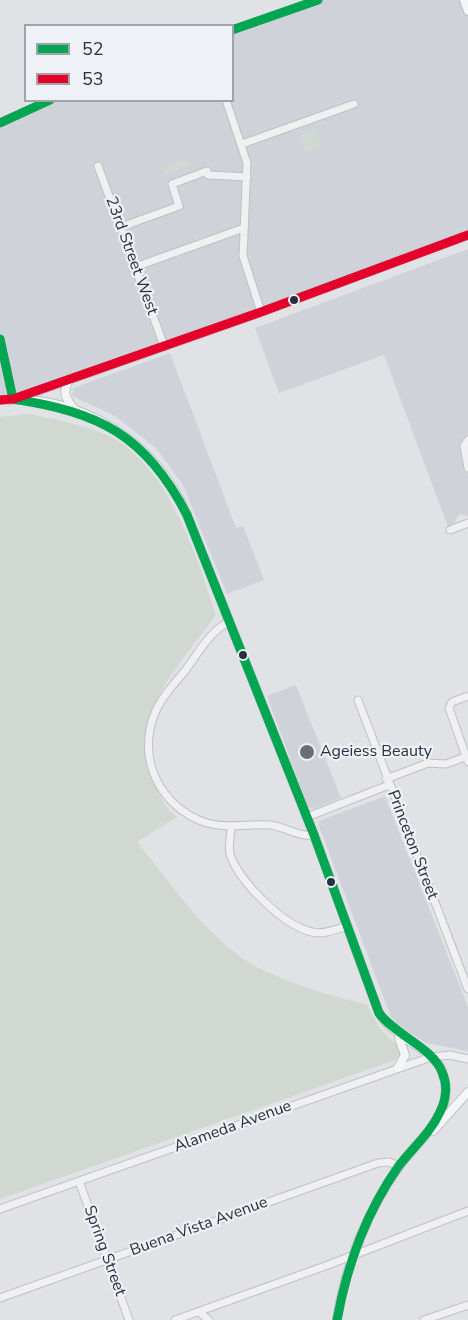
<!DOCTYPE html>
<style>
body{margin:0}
#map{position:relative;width:468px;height:1320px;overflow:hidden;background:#e0e2e5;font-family:"Nunito Sans",sans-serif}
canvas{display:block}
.legend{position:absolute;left:24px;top:24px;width:210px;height:78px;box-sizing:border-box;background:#eef1f5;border:2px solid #9fa4ab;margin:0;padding:8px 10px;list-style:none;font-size:18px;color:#29303d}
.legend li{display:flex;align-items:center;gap:12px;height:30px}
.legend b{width:30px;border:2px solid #9fa4ab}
</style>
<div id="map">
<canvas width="468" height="1320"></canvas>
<ul class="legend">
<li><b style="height:8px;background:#00a651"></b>52</li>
<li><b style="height:8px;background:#e4002b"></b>53</li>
</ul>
</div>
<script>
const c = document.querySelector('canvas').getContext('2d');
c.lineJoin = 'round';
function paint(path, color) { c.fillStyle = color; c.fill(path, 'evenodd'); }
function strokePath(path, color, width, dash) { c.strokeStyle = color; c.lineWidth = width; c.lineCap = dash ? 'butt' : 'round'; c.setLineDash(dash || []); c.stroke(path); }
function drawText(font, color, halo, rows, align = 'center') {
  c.font = font + ' "Nunito Sans",sans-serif'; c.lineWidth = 4.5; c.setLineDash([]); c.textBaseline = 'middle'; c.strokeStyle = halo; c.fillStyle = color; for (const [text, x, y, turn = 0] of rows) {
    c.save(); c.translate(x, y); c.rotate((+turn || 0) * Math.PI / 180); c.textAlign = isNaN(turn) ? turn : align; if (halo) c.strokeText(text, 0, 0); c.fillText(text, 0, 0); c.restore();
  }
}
paint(new Path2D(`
 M 318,0 L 464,0 L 468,11 L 468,235 L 0,400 L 0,123 L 51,101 L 232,100 L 233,30 Z
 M 468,249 L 468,516 L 459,515 L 453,525 L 448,527 L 384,355 L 279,393 L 255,328 Z
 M 170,353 L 236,528 L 243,526 L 264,580 L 227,594 L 183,485 L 156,448 L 115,416 L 72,396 L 73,388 Z
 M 296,685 L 341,798 L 313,809 L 308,807 L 267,696 Z
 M 385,796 L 468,1007 L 468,1051 L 426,1043 L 401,1027 L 391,1017 L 319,826 L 319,821 Z`), '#cfd2d8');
paint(new Path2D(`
 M 316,130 L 322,146 L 305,152 L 299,136 Z
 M 189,158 L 191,165 L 164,175 L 162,168 Z
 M 27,414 C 55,419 99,427 123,444 C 173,481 197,558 216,615 C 181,663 124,719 154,783 C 160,796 165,809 177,817 L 137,842 C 169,881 200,928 242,958 C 270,978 332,997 366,1004 L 380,1029 L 399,1047 L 400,1054 L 395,1060 L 0,1199 L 0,417 Z`), '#d1d8d1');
const minor = new Path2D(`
 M 232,30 L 318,0
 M 226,100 L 247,163 L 243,256 L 261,312
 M 0,123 L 51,100
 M 242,144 L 354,104
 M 98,166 L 164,346
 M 121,227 L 179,206 L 172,184 L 207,171 L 208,175 L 247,177
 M 135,267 L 244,228
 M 0,339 L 13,399 L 8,401
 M 468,440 L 464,446 L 468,468
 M 450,530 L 468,523
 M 229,622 C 209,631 197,656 184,672 C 173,685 161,698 155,713 C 136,758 160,808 207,823 C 228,829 249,823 270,825 C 286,827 298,837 314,835
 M 468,696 L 452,702 L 449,708 L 468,762
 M 358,700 L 468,989
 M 386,779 L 428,763 L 446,764 L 465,757
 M 307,817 L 389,785
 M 231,826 C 231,835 228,846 230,854 C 238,881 284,926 312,932 C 323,935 336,929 348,926
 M 79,1181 L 129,1320
 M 0,1209 L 431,1057 L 450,1055 L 468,1059
 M 0,1298 L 378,1163 L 389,1162 L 399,1166
 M 199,1312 L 209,1320
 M 175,1320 L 328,1265 L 468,1211
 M 424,1320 L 468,1305`);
const major = new Path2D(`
 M 464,0 L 468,11
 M 70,379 C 61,392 66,400 76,411
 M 17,398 L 261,312 L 468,235
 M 0,400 C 81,394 156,442 187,515 L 314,835 L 379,1013 C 394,1038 434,1050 442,1071 C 446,1082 447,1095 443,1106 C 435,1129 414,1146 400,1165 C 368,1209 345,1266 337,1320
 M 398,1068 L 405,1055 L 399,1038
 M 433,1131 L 468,1092`);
strokePath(minor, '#bec0c3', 9);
strokePath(major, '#bdbfc3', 10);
strokePath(minor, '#f0f0f2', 7);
strokePath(major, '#f4f5f6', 8);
strokePath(new Path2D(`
 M 232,30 L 318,0
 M 0,123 L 50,100
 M 0,339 L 13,399
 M 13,399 C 99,412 146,435 187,515 L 314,835 L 379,1013 C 395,1035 433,1048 442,1072 C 448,1085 446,1100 440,1112 C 430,1134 412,1148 398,1167 C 366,1213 347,1265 337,1320`), '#00a651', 9);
strokePath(new Path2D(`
 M 0,400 L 13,399 L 261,312 L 468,235`), '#e4002b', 9);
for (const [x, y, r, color] of [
 [294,300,5,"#29303d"],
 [243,655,5,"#29303d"],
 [307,752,8,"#696e78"],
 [331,882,5,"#29303d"]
]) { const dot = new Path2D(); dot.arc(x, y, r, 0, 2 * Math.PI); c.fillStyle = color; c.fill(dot); strokePath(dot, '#eef1f5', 2); }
drawText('16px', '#29303d', '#eef1f5', [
 ["23rd Street West",131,256,70],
 ["Princeton Street",412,845,69],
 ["Alameda Avenue",233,1127,-20],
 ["Buena Vista Avenue",199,1227,-20],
 ["Spring Street",104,1251,70]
]);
drawText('16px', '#29303d', '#eef1f5', [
 ["Ageiess Beauty",320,752]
], 'left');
</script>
